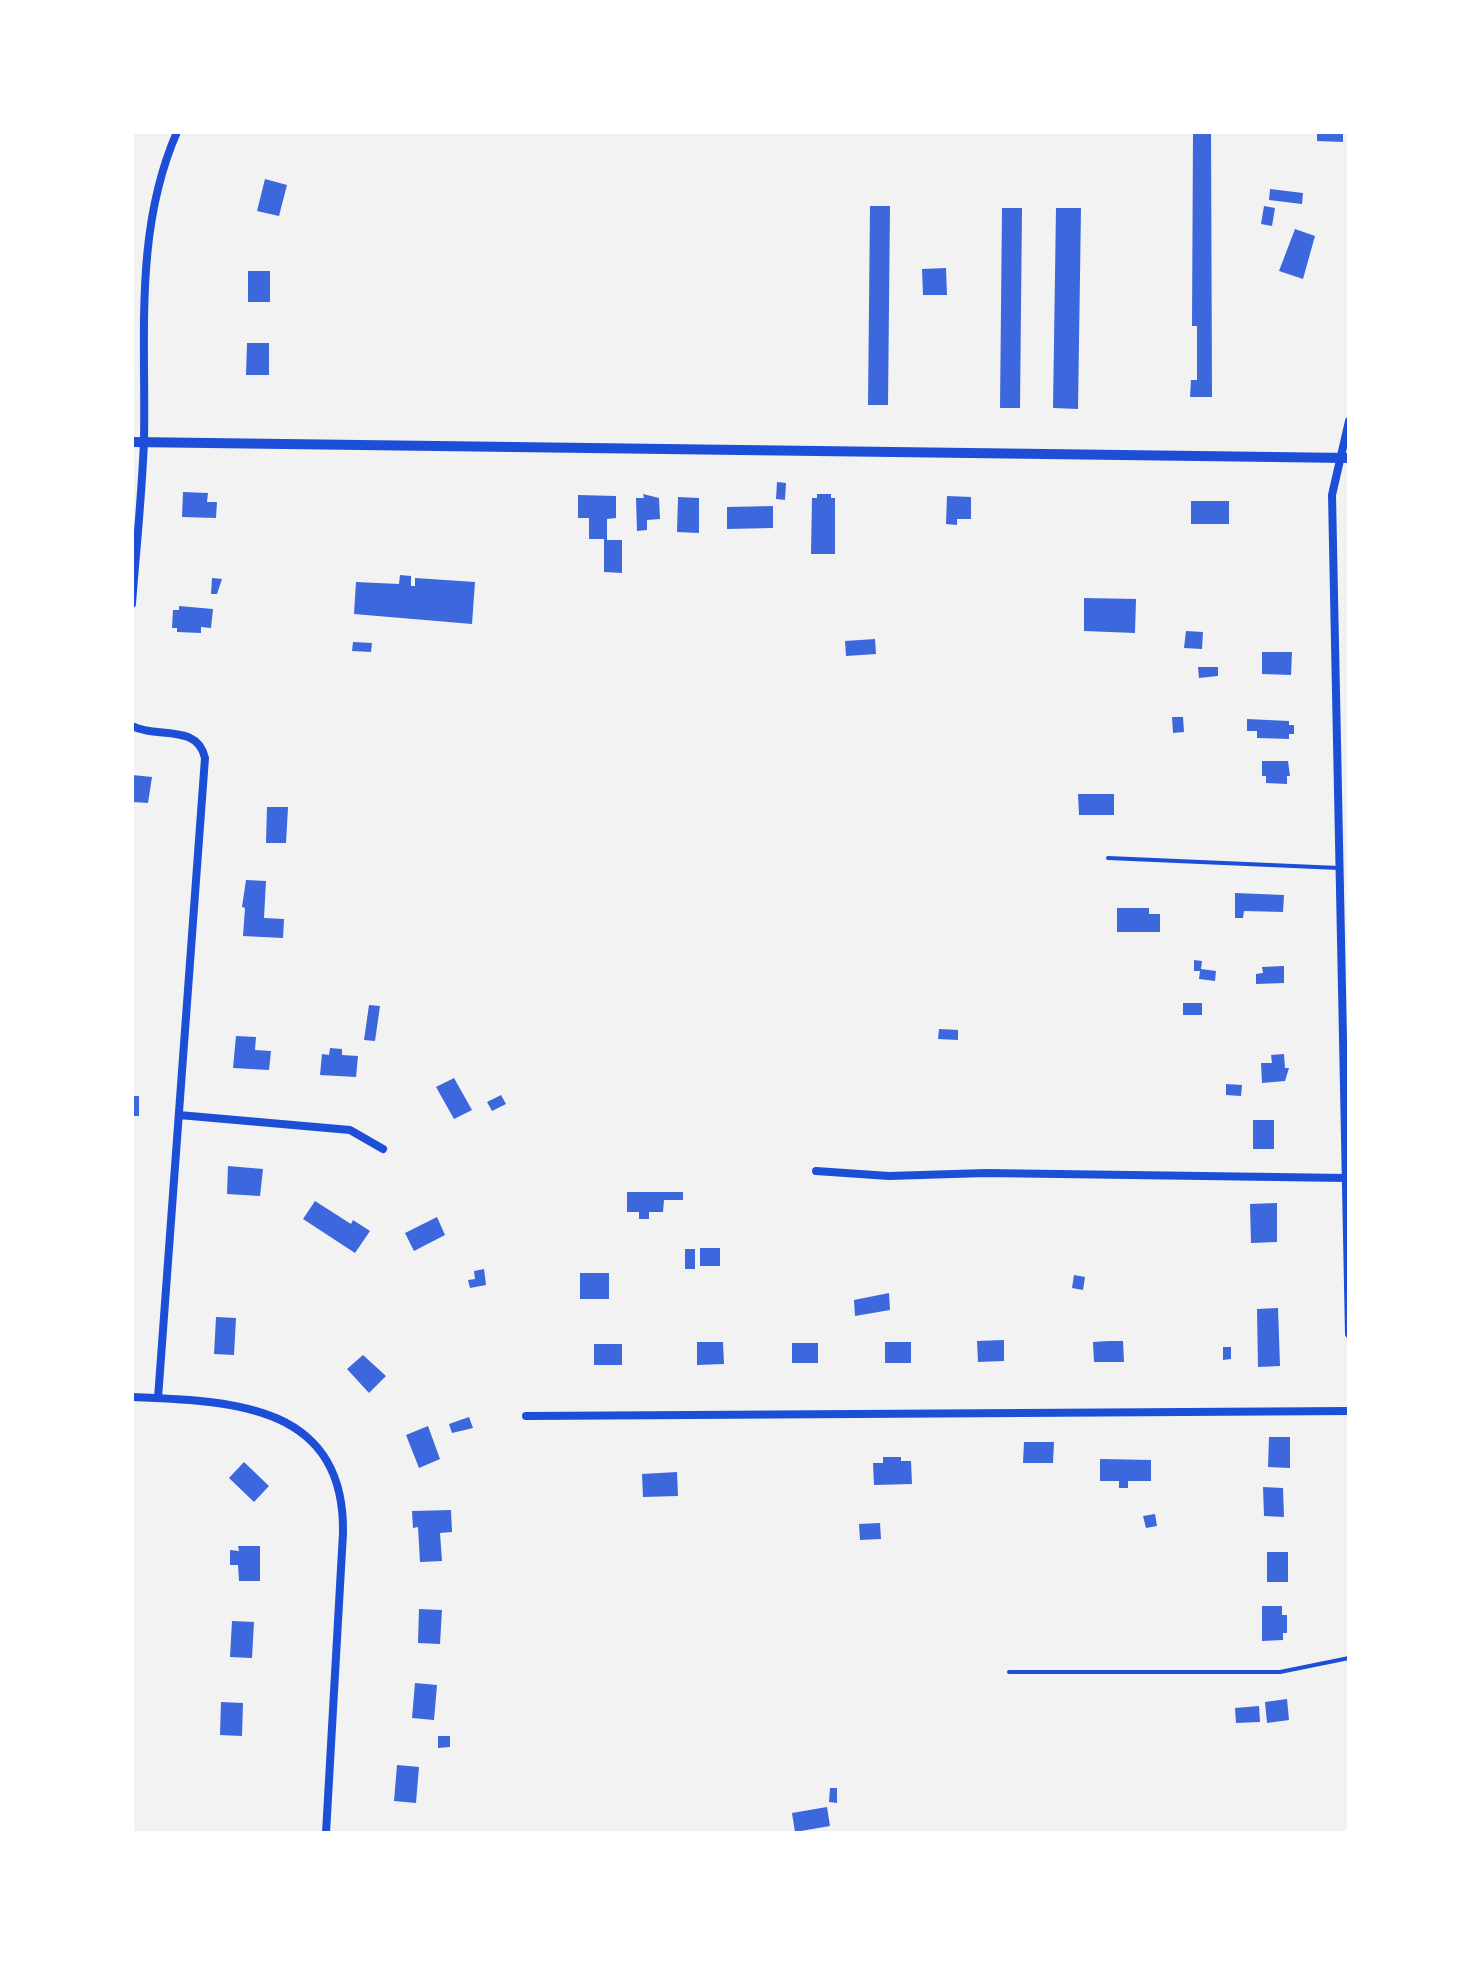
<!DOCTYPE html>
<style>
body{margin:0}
#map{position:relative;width:1481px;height:1965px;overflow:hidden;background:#f2f2f2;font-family:"Source Sans 3",sans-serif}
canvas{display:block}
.frame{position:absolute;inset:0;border:134px solid #fff;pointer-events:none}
</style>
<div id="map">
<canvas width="1481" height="1965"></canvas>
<div class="frame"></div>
</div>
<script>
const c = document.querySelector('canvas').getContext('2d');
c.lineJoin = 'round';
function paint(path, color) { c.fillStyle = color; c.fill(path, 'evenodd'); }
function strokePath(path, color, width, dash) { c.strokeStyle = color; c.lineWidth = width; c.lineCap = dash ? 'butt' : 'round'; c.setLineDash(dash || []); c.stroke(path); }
paint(new Path2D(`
 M 1193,132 L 1211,132 L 1212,397 L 1190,397 L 1191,380 L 1197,380 L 1197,326 L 1192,326 Z
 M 1317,132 L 1343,132 L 1343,142 L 1317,141 Z
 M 265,179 L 287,185 L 279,216 L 257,211 Z
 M 1270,189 L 1303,193 L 1302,204 L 1269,200 Z
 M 870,206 L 890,206 L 888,405 L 868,405 Z
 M 1264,206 L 1275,208 L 1272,226 L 1261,224 Z
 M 1002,208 L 1022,208 L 1020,408 L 1000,408 Z
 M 1056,208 L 1081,208 L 1078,409 L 1053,408 Z
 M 1295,229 L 1315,236 L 1303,279 L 1279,271 Z
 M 946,268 L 947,295 L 923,295 L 922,269 Z
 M 248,271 L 270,271 L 270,302 L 248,302 Z
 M 247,343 L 269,343 L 269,375 L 246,375 Z
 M 777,482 L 786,483 L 785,500 L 776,499 Z
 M 183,492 L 208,493 L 207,502 L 217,502 L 216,518 L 182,517 Z
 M 643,494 L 659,498 L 660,519 L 647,520 L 647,530 L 637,531 L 636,498 L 644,498 Z
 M 817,494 L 831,494 L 831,498 L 835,498 L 835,554 L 811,554 L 812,498 L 817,498 Z
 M 578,495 L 616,496 L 616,518 L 607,519 L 607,540 L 622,540 L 622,573 L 604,572 L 604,539 L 589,539 L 589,518 L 578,518 Z
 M 947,496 L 971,497 L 971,519 L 957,519 L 957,525 L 946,524 Z
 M 678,497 L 699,498 L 699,533 L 677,532 Z
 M 1191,501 L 1229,501 L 1229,524 L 1191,524 Z
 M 773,506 L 773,528 L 727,529 L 727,507 Z
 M 400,575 L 411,576 L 411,586 L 415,586 L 415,578 L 475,582 L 472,624 L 354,614 L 356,582 L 399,584 Z
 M 212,578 L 222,579 L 217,594 L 211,594 Z
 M 1084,598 L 1136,599 L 1135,633 L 1084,631 Z
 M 179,606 L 213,609 L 211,628 L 201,627 L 201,633 L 177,632 L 177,628 L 172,628 L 173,610 L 179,610 Z
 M 1186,631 L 1203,632 L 1202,649 L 1184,648 Z
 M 875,639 L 876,654 L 846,656 L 845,641 Z
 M 353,642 L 372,643 L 371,652 L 352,651 Z
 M 1262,652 L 1292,652 L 1291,675 L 1262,674 Z
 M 1198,667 L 1218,667 L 1218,676 L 1199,678 Z
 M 1172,717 L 1183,717 L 1184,732 L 1173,733 Z
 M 1247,719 L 1289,721 L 1289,725 L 1294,725 L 1294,734 L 1289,734 L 1289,739 L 1257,738 L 1257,731 L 1247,731 Z
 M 1262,761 L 1288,761 L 1290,776 L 1287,776 L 1287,784 L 1266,783 L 1266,776 L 1262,776 Z
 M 132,775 L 152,777 L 148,803 L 132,802 Z
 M 1078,794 L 1114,794 L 1114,815 L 1079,815 Z
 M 267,807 L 288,807 L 286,843 L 266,843 Z
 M 246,880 L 266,881 L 264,918 L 284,919 L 283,938 L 243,936 L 245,908 L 242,907 Z
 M 1235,893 L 1284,895 L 1283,912 L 1244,911 L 1243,918 L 1235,918 Z
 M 1117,908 L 1149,908 L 1149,914 L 1160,914 L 1160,932 L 1117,932 Z
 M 1194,960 L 1202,961 L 1201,969 L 1216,971 L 1215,981 L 1199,979 L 1200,971 L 1194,971 Z
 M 1284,966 L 1284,983 L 1256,984 L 1256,974 L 1263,973 L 1262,967 Z
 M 1183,1003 L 1202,1003 L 1202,1015 L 1183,1015 Z
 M 369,1005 L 380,1006 L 375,1041 L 364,1040 Z
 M 939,1029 L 958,1030 L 958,1040 L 938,1039 Z
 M 236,1036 L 256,1037 L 255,1050 L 271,1051 L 269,1070 L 233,1068 Z
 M 330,1048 L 342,1049 L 342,1055 L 358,1056 L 356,1077 L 320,1075 L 322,1054 L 329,1055 Z
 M 1284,1054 L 1285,1068 L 1289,1068 L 1285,1081 L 1262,1083 L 1261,1063 L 1272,1063 L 1271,1055 Z
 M 454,1078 L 472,1110 L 454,1119 L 436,1087 Z
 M 1226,1084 L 1242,1085 L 1241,1096 L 1226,1095 Z
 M 501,1095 L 506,1104 L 492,1111 L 487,1102 Z
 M 132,1096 L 139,1096 L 139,1116 L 132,1116 Z
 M 1253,1120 L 1274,1120 L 1274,1149 L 1253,1149 Z
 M 228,1166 L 263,1169 L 260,1196 L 227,1194 Z
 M 627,1192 L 683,1192 L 683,1200 L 664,1200 L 663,1212 L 649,1212 L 649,1219 L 639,1219 L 639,1212 L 627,1212 Z
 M 315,1201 L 351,1224 L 353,1220 L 370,1231 L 355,1253 L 303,1219 Z
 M 1277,1203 L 1277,1242 L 1251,1243 L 1250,1204 Z
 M 437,1217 L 445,1235 L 414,1251 L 405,1233 Z
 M 700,1248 L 720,1248 L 720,1266 L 700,1266 Z
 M 685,1249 L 695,1249 L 695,1269 L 685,1269 Z
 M 484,1269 L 486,1285 L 470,1288 L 468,1280 L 475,1279 L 474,1271 Z
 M 580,1273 L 609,1273 L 609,1299 L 580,1299 Z
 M 1074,1275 L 1085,1277 L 1083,1290 L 1072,1288 Z
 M 889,1293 L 890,1310 L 855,1316 L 854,1300 Z
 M 1278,1308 L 1280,1366 L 1258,1367 L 1257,1309 Z
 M 216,1317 L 236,1318 L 234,1355 L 214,1354 Z
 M 1004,1340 L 1004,1361 L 978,1362 L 977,1341 Z
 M 1108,1341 L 1123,1341 L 1124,1362 L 1094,1362 L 1093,1342 Z
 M 697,1342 L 723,1342 L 724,1364 L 697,1365 Z
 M 885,1342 L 911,1342 L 911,1363 L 885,1363 Z
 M 792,1343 L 818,1343 L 818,1363 L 792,1363 Z
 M 594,1344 L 622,1344 L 622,1365 L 594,1365 Z
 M 1223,1347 L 1231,1347 L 1231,1359 L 1223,1360 Z
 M 363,1355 L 386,1376 L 369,1393 L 347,1369 Z
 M 469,1417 L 473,1428 L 452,1433 L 449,1424 Z
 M 428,1426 L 440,1459 L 419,1468 L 406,1435 Z
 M 1269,1437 L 1290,1437 L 1290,1468 L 1268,1467 Z
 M 1024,1442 L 1054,1442 L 1053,1463 L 1023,1463 Z
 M 883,1457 L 901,1457 L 901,1461 L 911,1461 L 912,1484 L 874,1485 L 873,1463 L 883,1463 Z
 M 1100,1459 L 1151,1460 L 1151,1481 L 1128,1481 L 1128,1488 L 1119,1488 L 1119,1481 L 1100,1481 Z
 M 244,1462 L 269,1486 L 254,1502 L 229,1478 Z
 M 677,1472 L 678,1496 L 643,1497 L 642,1474 Z
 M 1263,1487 L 1283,1488 L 1284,1517 L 1264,1516 Z
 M 451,1510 L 452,1532 L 440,1533 L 442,1561 L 420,1562 L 418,1527 L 413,1528 L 412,1511 Z
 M 1155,1514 L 1157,1526 L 1146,1528 L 1143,1516 Z
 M 880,1523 L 881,1539 L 860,1540 L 859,1524 Z
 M 238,1546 L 260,1546 L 260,1581 L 239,1581 L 238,1565 L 230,1565 L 230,1550 L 239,1551 Z
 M 1267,1552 L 1288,1552 L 1288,1582 L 1267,1582 Z
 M 1262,1606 L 1282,1606 L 1282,1615 L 1287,1615 L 1287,1633 L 1283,1633 L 1283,1640 L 1262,1641 Z
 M 419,1609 L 442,1610 L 440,1644 L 418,1643 Z
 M 232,1621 L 254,1622 L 252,1658 L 230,1657 Z
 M 415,1683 L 437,1685 L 434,1720 L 412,1718 Z
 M 1287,1699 L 1289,1720 L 1267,1723 L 1265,1702 Z
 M 221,1702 L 243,1703 L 242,1736 L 220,1735 Z
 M 1259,1706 L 1260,1722 L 1236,1723 L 1235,1708 Z
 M 438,1736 L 450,1736 L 450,1747 L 438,1748 Z
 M 397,1765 L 419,1767 L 416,1803 L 394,1801 Z
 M 830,1788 L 837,1788 L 837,1803 L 829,1802 Z
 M 827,1807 L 830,1826 L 795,1832 L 792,1813 Z`), '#3d67dc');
strokePath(new Path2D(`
 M 1108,858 L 1339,868
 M 1009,1672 L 1280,1672 L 1349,1658`), '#1d4ed8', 4);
strokePath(new Path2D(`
 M 1349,421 L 1332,495 L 1349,1334
 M 132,604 C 136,550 142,495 144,440 C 146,336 134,230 177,132
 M 132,726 C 157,739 197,723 205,758 L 158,1398
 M 179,1115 L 350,1130 L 383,1149
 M 816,1171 L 889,1176 L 986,1173 L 1347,1178
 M 132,1397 C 231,1401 345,1403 343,1533 L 326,1833
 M 526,1416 L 1349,1411`), '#1d4ed8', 8);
strokePath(new Path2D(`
 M 132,442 L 1349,458`), '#1d4ed8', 10);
</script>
